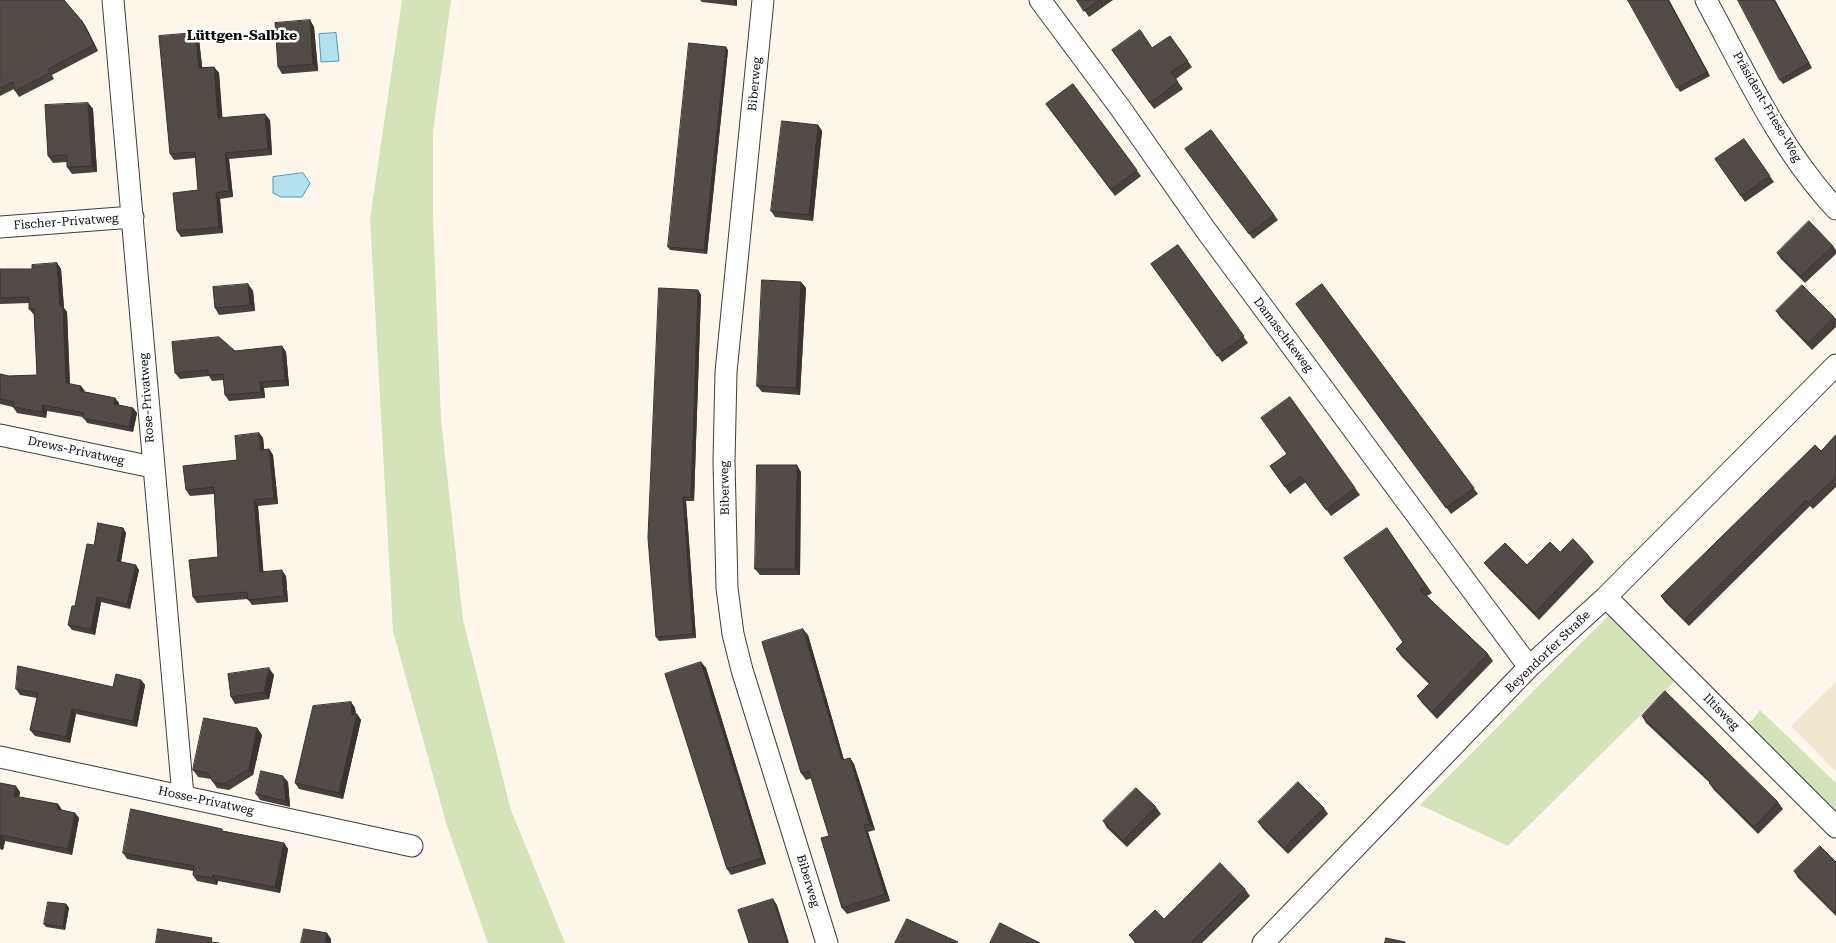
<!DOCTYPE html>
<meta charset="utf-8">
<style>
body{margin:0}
canvas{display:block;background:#fdf7eb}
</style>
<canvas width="1836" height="943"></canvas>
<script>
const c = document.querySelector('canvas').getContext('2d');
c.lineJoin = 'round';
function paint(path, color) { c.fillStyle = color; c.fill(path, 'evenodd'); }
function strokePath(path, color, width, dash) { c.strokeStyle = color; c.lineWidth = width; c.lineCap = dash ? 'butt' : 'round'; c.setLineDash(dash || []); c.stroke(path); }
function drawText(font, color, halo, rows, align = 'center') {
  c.font = font + ' "Roboto Serif",serif'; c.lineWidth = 5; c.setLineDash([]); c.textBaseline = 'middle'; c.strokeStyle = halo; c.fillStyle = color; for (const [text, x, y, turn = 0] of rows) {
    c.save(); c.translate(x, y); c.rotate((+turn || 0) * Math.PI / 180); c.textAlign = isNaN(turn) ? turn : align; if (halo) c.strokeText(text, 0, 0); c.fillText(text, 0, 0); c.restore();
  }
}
paint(new Path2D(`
 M 1836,682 L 1836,772 L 1791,726 Z`), '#f0e8ce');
paint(new Path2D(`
 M 402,0 L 451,0 L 433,132 L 433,217 L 441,419 L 463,620 L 511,810 L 565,943 L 488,943 L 447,826 L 393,631 L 370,219 Z
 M 1612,612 L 1677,679 L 1508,846 L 1420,805 Z
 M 1760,710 L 1836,783 L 1836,811 L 1749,724 Z`), '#d5e3b9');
const water = new Path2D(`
 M 336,33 L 339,61 L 321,62 L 319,34 Z
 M 303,173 L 310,183 L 302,197 L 281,197 L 273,193 L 273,177 Z`);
paint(water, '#b5e1ee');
strokePath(water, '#449ebd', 1);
const minor = new Path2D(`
 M 113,0 L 183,796
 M 763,0 L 726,372 L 724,461 L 727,588 L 733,634 L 742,670 L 827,943
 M 1040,0 L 1121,109 L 1205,229 L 1529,667
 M 1706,0 C 1745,72 1780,149 1836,209
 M 0,227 L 133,217
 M 0,435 L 152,467
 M 1606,597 L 1836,827
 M 0,757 L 412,846
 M 1263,943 L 1529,667 L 1606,597 L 1836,365`);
strokePath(minor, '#3e3e3e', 23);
strokePath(minor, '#fff', 21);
paint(new Path2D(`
 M 0,0 L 82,21 L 86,27 L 98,51 L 52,75 L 54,79 L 19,97 L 15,91 L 14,89 L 0,96 Z
 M 700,0 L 737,0 L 737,6 L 702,2 Z
 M 1077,0 L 1113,0 L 1089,17 Z
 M 1628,0 L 1669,0 L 1710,76 L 1680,92 Z
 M 1775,0 L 1812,68 L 1783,84 L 1780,80 Z
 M 310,20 L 314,27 L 318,71 L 282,74 L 278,67 Z
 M 1170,36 L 1192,67 L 1176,79 L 1183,89 L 1154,109 L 1112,50 L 1152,48 Z
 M 199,39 L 202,67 L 214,67 L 219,73 L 222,118 L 270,120 L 272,155 L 229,159 L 233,197 L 220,199 L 223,233 L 181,237 L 177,231 L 198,190 L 195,158 L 174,160 L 170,154 Z
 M 728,50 L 707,254 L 670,250 L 668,247 Z
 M 1073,84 L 1141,176 L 1115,196 L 1046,104 Z
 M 88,103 L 93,109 L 97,172 L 72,174 L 67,167 L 67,162 L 53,163 L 48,156 Z
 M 818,125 L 822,131 L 813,221 L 775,217 L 771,211 Z
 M 1211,130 L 1278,220 L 1253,239 L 1185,149 Z
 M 1744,139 L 1774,182 L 1745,202 L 1715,159 Z
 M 1178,245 L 1248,343 L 1222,362 L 1151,264 Z
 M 1833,246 L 1836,250 L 1836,254 L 1805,283 L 1781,259 L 1777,253 Z
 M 57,263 L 61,269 L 64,308 L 67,312 L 70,384 L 85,392 L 115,398 L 119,403 L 119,405 L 133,408 L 137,413 L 133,432 L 87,423 L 83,417 L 47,411 L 46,418 L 17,413 L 13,407 L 0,404 L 0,374 L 9,376 L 37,375 L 34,315 L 29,309 L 29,303 L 0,304 L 0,269 L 32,269 Z
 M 801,282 L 806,288 L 800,395 L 762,392 L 757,386 Z
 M 248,284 L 253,291 L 255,311 L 219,315 L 215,308 Z
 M 1322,284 L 1478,494 L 1451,514 L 1296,304 Z
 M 698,290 L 701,295 L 694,501 L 686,501 L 696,638 L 659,641 L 656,637 Z
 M 1776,311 L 1834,317 L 1836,319 L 1836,327 L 1812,350 L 1780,317 Z
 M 282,346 L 286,352 L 289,386 L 264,388 L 265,398 L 229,401 L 225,395 L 223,380 L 212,381 L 209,376 L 180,379 L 175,373 L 235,351 Z
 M 1290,397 L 1360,495 L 1331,516 L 1306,482 L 1290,494 L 1270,466 L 1287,454 Z
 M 259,433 L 263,438 L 264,450 L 269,449 L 273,455 L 278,504 L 258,506 L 263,572 L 286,576 L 288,602 L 252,605 L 248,599 L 197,603 L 193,597 L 218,557 L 214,494 L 190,496 L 186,490 L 237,460 Z
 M 1836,435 L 1836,487 L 1813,509 L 1810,506 L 1689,626 L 1665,602 L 1661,596 L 1821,451 Z
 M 801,472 L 800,575 L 760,575 L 755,569 Z
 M 123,528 L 126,533 L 121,562 L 139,570 L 130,609 L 101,602 L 95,635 L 72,630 L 68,625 L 75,606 L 94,545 Z
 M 1387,528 L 1432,593 L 1427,596 L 1488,654 L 1493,661 L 1437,719 L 1422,703 L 1417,696 L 1429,684 L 1401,656 L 1396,649 L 1403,642 Z
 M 1589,556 L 1594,562 L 1539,620 L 1489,569 L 1484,563 L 1527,565 Z
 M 808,635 L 844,760 L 850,758 L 854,764 L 875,830 L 868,832 L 890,901 L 847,914 L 842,908 L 829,836 L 812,778 L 806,780 L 801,773 Z
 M 701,662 L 706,668 L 766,864 L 731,875 L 727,869 Z
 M 274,675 L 269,699 L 235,704 L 231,697 Z
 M 141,680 L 145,685 L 137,727 L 76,714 L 70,743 L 35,736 L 30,730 L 37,698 L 20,695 L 16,689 L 113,687 Z
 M 351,702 L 355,708 L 356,714 L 357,714 L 361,720 L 343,799 L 299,789 L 295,783 Z
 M 1642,716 L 1778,802 L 1783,809 L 1758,834 L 1714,790 L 1709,783 L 1710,783 L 1646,723 Z
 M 257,728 L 262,735 L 253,775 L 229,790 L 217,788 L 211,779 L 198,777 L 193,770 Z
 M 288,782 L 290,807 L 260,800 L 256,794 Z
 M 0,783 L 20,792 L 19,797 L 58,804 L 62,810 L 75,813 L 79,818 L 72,855 L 5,841 L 3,850 L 0,849 Z
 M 1156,807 L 1161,814 L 1127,847 L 1107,828 L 1103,821 Z
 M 1324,808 L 1328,814 L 1288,854 L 1263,829 L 1258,822 Z
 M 224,831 L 284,843 L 288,849 L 280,893 L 218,881 L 217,885 L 197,881 L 193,875 L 193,871 L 127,859 L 123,853 Z
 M 1836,862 L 1836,916 L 1798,878 L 1794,871 Z
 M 1245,889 L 1250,896 L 1202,943 L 1135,943 L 1129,935 L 1164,919 Z
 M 66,904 L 69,908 L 65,930 L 46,927 L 44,924 Z`), '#47403e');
paint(new Path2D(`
 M 733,0 L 737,0 L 737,6 Z
 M 1668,0 L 1669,0 L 1710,76 L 1707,72 Z
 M 1774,0 L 1775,0 L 1812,68 L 1809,63 Z
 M 310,20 L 314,27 L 318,71 L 313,64 Z
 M 82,21 L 86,27 L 98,51 L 94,45 Z
 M 195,33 L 199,39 L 203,74 L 199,68 Z
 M 726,47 L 728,50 L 707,254 L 704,250 Z
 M 214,67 L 219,73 L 223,124 L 218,118 Z
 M 88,103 L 93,109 L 97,172 L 92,166 Z
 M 265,114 L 270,120 L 272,155 L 268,149 Z
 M 818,125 L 822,131 L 813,221 L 809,215 Z
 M 225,153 L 229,159 L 233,197 L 229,191 Z
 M 216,193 L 220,199 L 223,233 L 219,227 Z
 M 57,263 L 61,269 L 64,308 L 67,312 L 70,389 L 66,383 Z
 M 801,282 L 806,288 L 800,395 L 796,388 Z
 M 248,284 L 253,291 L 255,311 L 250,305 Z
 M 698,290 L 701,295 L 694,501 L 691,497 Z
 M 282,346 L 286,352 L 289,386 L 285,380 Z
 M 260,382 L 264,388 L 265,398 L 261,392 Z
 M 81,386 L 85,391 L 80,391 Z
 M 115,398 L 119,403 L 118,410 L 114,404 Z
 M 43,405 L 47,411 L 46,418 L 42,412 Z
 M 133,408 L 137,413 L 133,432 L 129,427 Z
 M 259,433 L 263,438 L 265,456 L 261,450 Z
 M 269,449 L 273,455 L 278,504 L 274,498 Z
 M 797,465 L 801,472 L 800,575 L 795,569 Z
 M 683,497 L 686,501 L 696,638 L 693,634 Z
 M 254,500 L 258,506 L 264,578 L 260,572 Z
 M 123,528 L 126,533 L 120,566 L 117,561 Z
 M 136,565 L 139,570 L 130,609 L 127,604 Z
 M 282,570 L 286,576 L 288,602 L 284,596 Z
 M 97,597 L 101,602 L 95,635 L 91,629 Z
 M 803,629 L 808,635 L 846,767 L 842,760 Z
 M 701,662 L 706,668 L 766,864 L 762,858 Z
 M 269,668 L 274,675 L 269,699 L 264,692 Z
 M 141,680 L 145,685 L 137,727 L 133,721 Z
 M 351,702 L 355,708 L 356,718 L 357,714 L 361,720 L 343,799 L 339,793 L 352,715 Z
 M 72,709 L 76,714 L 70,743 L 66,737 Z
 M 257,728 L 262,735 L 253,775 L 249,769 Z
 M 850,758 L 854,764 L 875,830 L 870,824 Z
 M 283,776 L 288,782 L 290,807 L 286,801 Z
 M 16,786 L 20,792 L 18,802 L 14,796 Z
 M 58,804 L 62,810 L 57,809 Z
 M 75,813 L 79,818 L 72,855 L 68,849 Z
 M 864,825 L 868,832 L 890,901 L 885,894 Z
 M 1,835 L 5,841 L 3,850 L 0,845 Z
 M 284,843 L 288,849 L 280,893 L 275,887 Z
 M 213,875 L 218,881 L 217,885 L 213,878 Z
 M 773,899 L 777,905 L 789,943 L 787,943 Z
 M 66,904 L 69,908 L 65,930 L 63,927 Z
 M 327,933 L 331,939 L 331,943 L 325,943 Z`), '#393432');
const building = new Path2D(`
 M 0,0 L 64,0 L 82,21 L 94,45 L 48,69 L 50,73 L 15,91 L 13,82 L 0,88 Z
 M 1077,0 L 1100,0 L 1084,11 Z
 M 1628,0 L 1668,0 L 1707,72 L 1677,88 Z
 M 1738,0 L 1774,0 L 1809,63 L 1780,80 Z
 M 310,20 L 313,64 L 278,67 L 275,23 Z
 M 1140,30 L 1152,48 L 1170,36 L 1188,61 L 1171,72 L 1178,82 L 1150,103 L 1112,50 Z
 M 195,33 L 199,68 L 214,67 L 218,118 L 265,114 L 268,149 L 225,153 L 229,191 L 216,193 L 219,227 L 177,231 L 173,193 L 198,190 L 195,152 L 170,154 L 159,36 Z
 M 689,43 L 726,47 L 704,250 L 668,247 Z
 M 1073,84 L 1137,170 L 1111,190 L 1046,104 Z
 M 88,103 L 92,166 L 67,167 L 67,155 L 48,156 L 45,105 Z
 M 782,121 L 818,125 L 809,215 L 771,211 Z
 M 1211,130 L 1274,215 L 1249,234 L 1185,149 Z
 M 1744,139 L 1770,176 L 1741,196 L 1715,159 Z
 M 1809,221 L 1833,246 L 1801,276 L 1777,253 Z
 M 1178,245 L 1244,336 L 1217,356 L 1151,264 Z
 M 57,263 L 60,306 L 63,306 L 66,383 L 81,386 L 80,391 L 115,398 L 114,404 L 133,408 L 129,427 L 83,418 L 84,413 L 43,405 L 42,412 L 13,407 L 14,402 L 0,399 L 0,374 L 9,376 L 37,375 L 34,309 L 29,309 L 29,297 L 0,298 L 0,269 L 32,269 L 32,265 Z
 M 762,280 L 801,282 L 796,388 L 757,386 Z
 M 248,284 L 250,305 L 215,308 L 213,287 Z
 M 1322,284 L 1474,488 L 1446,508 L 1296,304 Z
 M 1802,285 L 1834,317 L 1808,343 L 1776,311 Z
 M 659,288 L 698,290 L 691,497 L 683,497 L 693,634 L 656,637 L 648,538 Z
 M 219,337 L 235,351 L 282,346 L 285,380 L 260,382 L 261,392 L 225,395 L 223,374 L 208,375 L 208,370 L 175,373 L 172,342 Z
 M 1290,397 L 1355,488 L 1326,510 L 1301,476 L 1285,487 L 1270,466 L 1287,454 L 1261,418 Z
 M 259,433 L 261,450 L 269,449 L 274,498 L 254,500 L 260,572 L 282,570 L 284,596 L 248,600 L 247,592 L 193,597 L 189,560 L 218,557 L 214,487 L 186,490 L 183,466 L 237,460 L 235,436 Z
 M 1836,435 L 1836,477 L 1808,503 L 1806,500 L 1684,620 L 1661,596 L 1815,445 L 1821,451 Z
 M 757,465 L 797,465 L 795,569 L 755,569 Z
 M 98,523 L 123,528 L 117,561 L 136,565 L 127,604 L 97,597 L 91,629 L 68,625 L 72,606 L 75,606 L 87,544 L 94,545 Z
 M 1387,528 L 1426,586 L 1420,590 L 1488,654 L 1432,712 L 1417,696 L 1430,683 L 1396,649 L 1403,642 L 1344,558 Z
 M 1573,539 L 1589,556 L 1535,613 L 1484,563 L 1505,543 L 1527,565 L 1550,542 L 1560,552 Z
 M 803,629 L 842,760 L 850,758 L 870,824 L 864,825 L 885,894 L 842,908 L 821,838 L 829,836 L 809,771 L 801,773 L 762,642 Z
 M 701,662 L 762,858 L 727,869 L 665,674 Z
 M 18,666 L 113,687 L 116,674 L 141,680 L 133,721 L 72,709 L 66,737 L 30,730 L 38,693 L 16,689 Z
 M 269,668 L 264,692 L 231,697 L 228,674 Z
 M 1665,691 L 1778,802 L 1754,827 L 1709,783 L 1711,782 L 1642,716 Z
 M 351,702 L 352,715 L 357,714 L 339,793 L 295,783 L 313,706 Z
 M 204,718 L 257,728 L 249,769 L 224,784 L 213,782 L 208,773 L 193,770 Z
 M 261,771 L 283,776 L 286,801 L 256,794 Z
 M 1298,782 L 1324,808 L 1284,848 L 1258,822 Z
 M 0,783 L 16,786 L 14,796 L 58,804 L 57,809 L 75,813 L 68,849 L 1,835 L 0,839 Z
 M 1136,788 L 1156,807 L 1123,841 L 1103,821 Z
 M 131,809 L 222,829 L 222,831 L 284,843 L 275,887 L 213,875 L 213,878 L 193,875 L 194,866 L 123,853 Z
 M 1820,846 L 1836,862 L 1836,910 L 1834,912 L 1794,871 Z
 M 1220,863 L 1245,889 L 1191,943 L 1137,943 L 1129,935 L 1155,910 L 1164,919 Z
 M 773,899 L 787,943 L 749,943 L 738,910 Z
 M 48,902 L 66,904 L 63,927 L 44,924 Z
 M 907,919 L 958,942 L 957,943 L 895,943 Z
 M 1000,923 L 1040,943 L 990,943 Z
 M 158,929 L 212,938 L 211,942 L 219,943 L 156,943 Z
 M 304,929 L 327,933 L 325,943 L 301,943 Z
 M 1386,938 L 1405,942 L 1405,943 L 1385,943 Z`);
paint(building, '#524b48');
strokePath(building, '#393432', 1);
drawText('12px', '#0b0b0b', '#fff', [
 ["Biberweg",755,84,-85],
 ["Präsident-Friese-Weg",1767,107,60],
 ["Fischer-Privatweg",66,222,-4],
 ["Damaschkeweg",1283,335,53],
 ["Rose-Privatweg",147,398,-94],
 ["Drews-Privatweg",76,451,12],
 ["Biberweg",725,488,-91],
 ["Beyendorfer Straße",1548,652,-44],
 ["Iltisweg",1721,712,45],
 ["Hosse-Privatweg",206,801,12],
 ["Biberweg",808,881,73]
]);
drawText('bold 14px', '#0b0b0b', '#fff', [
 ["Lüttgen-Salbke",242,36]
]);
</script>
